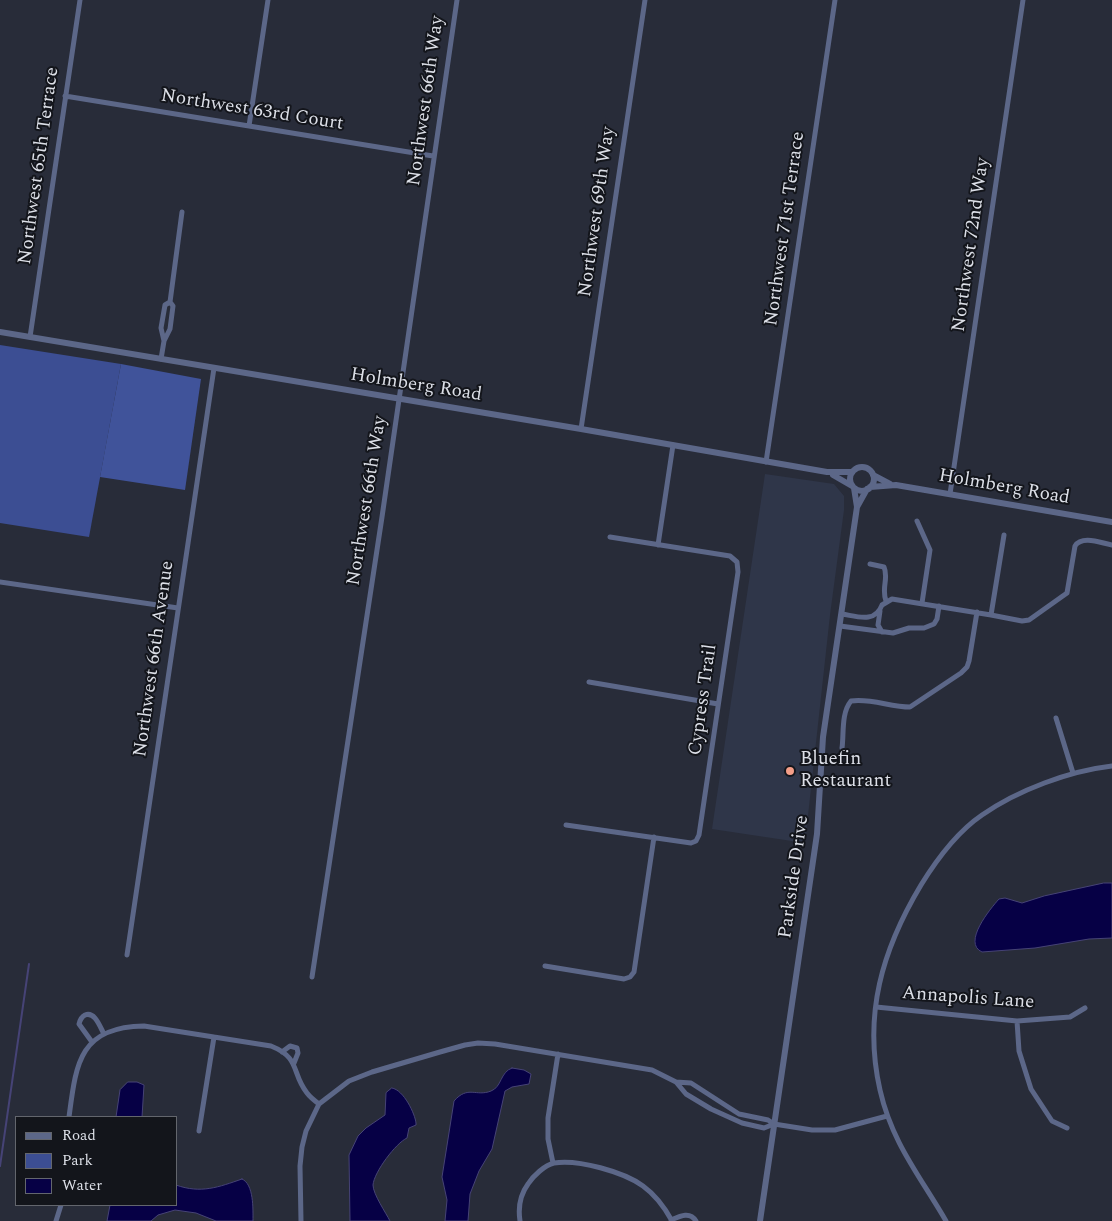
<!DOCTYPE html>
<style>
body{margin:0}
#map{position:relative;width:1112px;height:1221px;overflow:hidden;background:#282c39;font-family:Spectral,serif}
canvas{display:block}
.legend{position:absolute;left:15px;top:1116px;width:162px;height:90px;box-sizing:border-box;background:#13151b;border:1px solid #63666d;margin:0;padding:6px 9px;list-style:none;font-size:15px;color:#dcdfe7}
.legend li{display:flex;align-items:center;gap:10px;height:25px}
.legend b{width:25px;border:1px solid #63666d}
</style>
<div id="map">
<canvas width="1112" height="1221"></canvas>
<ul class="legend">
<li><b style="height:6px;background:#5c6788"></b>Road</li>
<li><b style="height:14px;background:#3c4e93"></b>Park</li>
<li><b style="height:14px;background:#060045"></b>Water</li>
</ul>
</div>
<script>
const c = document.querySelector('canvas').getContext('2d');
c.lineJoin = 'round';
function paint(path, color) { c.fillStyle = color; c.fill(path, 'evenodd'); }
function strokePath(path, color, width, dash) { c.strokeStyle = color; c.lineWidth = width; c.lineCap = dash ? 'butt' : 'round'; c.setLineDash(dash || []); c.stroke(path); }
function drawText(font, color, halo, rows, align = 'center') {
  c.font = font + ' Spectral,serif'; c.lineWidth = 4; c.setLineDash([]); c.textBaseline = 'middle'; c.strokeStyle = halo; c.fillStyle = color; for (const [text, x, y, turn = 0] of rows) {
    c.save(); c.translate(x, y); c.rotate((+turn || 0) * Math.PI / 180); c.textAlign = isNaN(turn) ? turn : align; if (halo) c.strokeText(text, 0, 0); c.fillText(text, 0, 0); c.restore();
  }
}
paint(new Path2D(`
 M 765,474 L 834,484 L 844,496 L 844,510 L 830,615 L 805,843 L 712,829 Z`), '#2f3649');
paint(new Path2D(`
 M 0,345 L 121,364 L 89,537 L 0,523 Z`), '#3c4e93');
paint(new Path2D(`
 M 121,364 L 201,379 L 185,490 L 100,477 Z`), '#40539a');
const water = new Path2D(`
 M 1104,883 L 1112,883 L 1112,938 L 1089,939 L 1035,948 L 982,952 C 962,943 990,909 999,899 L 1005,898 L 1022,903 L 1044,896 Z
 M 512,1068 L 524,1070 L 531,1074 L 529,1084 L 512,1087 L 505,1091 L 492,1149 L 479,1171 L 470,1194 L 468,1221 L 445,1221 L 447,1200 L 442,1177 L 454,1101 C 468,1085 476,1097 491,1091 C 502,1087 500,1072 512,1068 Z
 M 128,1082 L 137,1082 L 144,1085 L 142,1117 L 116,1117 L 120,1090 Z
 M 392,1088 C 404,1090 415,1114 416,1123 L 416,1125 L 409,1128 L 407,1138 C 396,1143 374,1172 373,1185 C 373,1194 386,1213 390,1221 L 350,1221 L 349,1155 L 358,1136 L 366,1128 L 385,1115 L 386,1093 Z
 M 242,1179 C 254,1184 253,1209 253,1221 L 216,1221 L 196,1213 L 175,1210 L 158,1215 L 151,1221 L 107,1221 L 110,1205 L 176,1205 L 176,1185 C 201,1194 219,1187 242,1179 Z`);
paint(water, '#060045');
strokePath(water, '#464376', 1);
strokePath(new Path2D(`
 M 0,1166 L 29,964`), '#464376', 2);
strokePath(new Path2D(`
 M 65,96 L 433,156
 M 249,126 L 268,0
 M 30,337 L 80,0
 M 164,341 L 161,328 L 165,305 L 170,302
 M 161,359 L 164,341 L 170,329 L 173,306 L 170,302 L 182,212
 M 581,429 L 645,0
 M 766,462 L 835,0
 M 950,494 L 1023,0
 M 917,521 L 930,550 L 922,603
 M 658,545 L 673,445
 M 870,564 L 884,567 C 889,578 881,588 886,601
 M 0,582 L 178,608
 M 880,611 L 878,625 L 882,632
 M 842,614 C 856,616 875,624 882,605 L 892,599 L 991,615 L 1022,621 L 1029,620 L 1067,593 L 1075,546 C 1082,535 1101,543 1112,545
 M 991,615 L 1004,535
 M 840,626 L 893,633 L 909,628 L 924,628 L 934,624 L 937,619 L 939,606
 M 589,682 L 718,704
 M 1056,718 L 1073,773
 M 842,748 C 844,734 841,713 851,701 C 871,698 890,707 910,707 L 961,673 L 967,667 L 969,661 L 977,612
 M 566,825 L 691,843 L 696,841 L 699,835 L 738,572 L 737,562 L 730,556 L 610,537
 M 127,955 L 214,368
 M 545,966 L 624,979 L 630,977 L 634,972 L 654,837
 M 312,977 L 382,517 L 457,0
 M 876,1007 L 1017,1021 L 1070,1017 L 1085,1008
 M 1017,1021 L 1019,1051 L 1031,1089 L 1052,1121 L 1067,1128
 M 92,1042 L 79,1024 C 80,1020 81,1017 85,1015 C 95,1011 100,1027 104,1034
 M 282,1052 L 290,1046 L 297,1048 L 298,1053 L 294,1063
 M 676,1082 L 691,1083 L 739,1114 L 768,1120 L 774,1124 L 812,1130 L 835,1130 L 887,1116
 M 69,1117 C 76,1064 79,1027 144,1026 L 271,1046 C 301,1058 291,1073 307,1093 C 310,1097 315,1101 319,1104
 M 199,1131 L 214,1037
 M 553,1163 L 548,1139 L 548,1118 L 558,1054
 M 671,1220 C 680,1216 690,1211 696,1221
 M 56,1221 L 61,1205
 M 301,1221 L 300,1166 L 302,1147 L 306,1131 L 319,1104 L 349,1081 L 372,1072 L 440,1052 L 465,1045 L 478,1043 L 495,1044 L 652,1070 L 676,1082 L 686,1094 L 711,1109 L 742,1123 L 764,1128 L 774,1124
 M 520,1221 C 518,1208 520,1195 528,1184 C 533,1176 545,1165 554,1163 C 578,1159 624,1172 643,1186 C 654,1194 665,1208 672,1221
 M 946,1221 C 920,1176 892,1143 880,1090 C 863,1015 882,950 921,885 C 937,859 957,832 982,815 C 1018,790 1069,771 1112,766`), '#5c6788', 5);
strokePath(new Path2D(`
 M 0,332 L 581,429 L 827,472 L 852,472
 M850 479a12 12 0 1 1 24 0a12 12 0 1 1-24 0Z
 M 833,475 L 852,486
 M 873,475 L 890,484
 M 870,487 L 896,485 L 1112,522
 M 857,507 L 867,489
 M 760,1221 L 817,834 L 823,737 L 857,507 L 854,488`), '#5c6788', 6);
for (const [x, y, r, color] of [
 [790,771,5,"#f49e88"]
]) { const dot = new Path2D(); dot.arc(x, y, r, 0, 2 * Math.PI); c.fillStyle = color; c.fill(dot); strokePath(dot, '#13151b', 2); }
drawText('19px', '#dcdfe7', '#13151b', [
 ["Northwest 66th Way",427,101,-82],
 ["Northwest 63rd Court",252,111,9],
 ["Northwest 65th Terrace",40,166,-82],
 ["Northwest 69th Way",598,212,-82],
 ["Northwest 71st Terrace",786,229,-82],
 ["Northwest 72nd Way",972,245,-82],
 ["Holmberg Road",416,386,9],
 ["Holmberg Road",1004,488,10],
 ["Northwest 66th Way",368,501,-81],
 ["Northwest 66th Avenue",155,659,-82],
 ["Cypress Trail",704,700,-82],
 ["Parkside Drive",795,877,-82],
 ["Annapolis Lane",968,999,4]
]);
drawText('19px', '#dcdfe7', '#13151b', [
 ["Bluefin",800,760],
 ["Restaurant",800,782]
], 'left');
</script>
